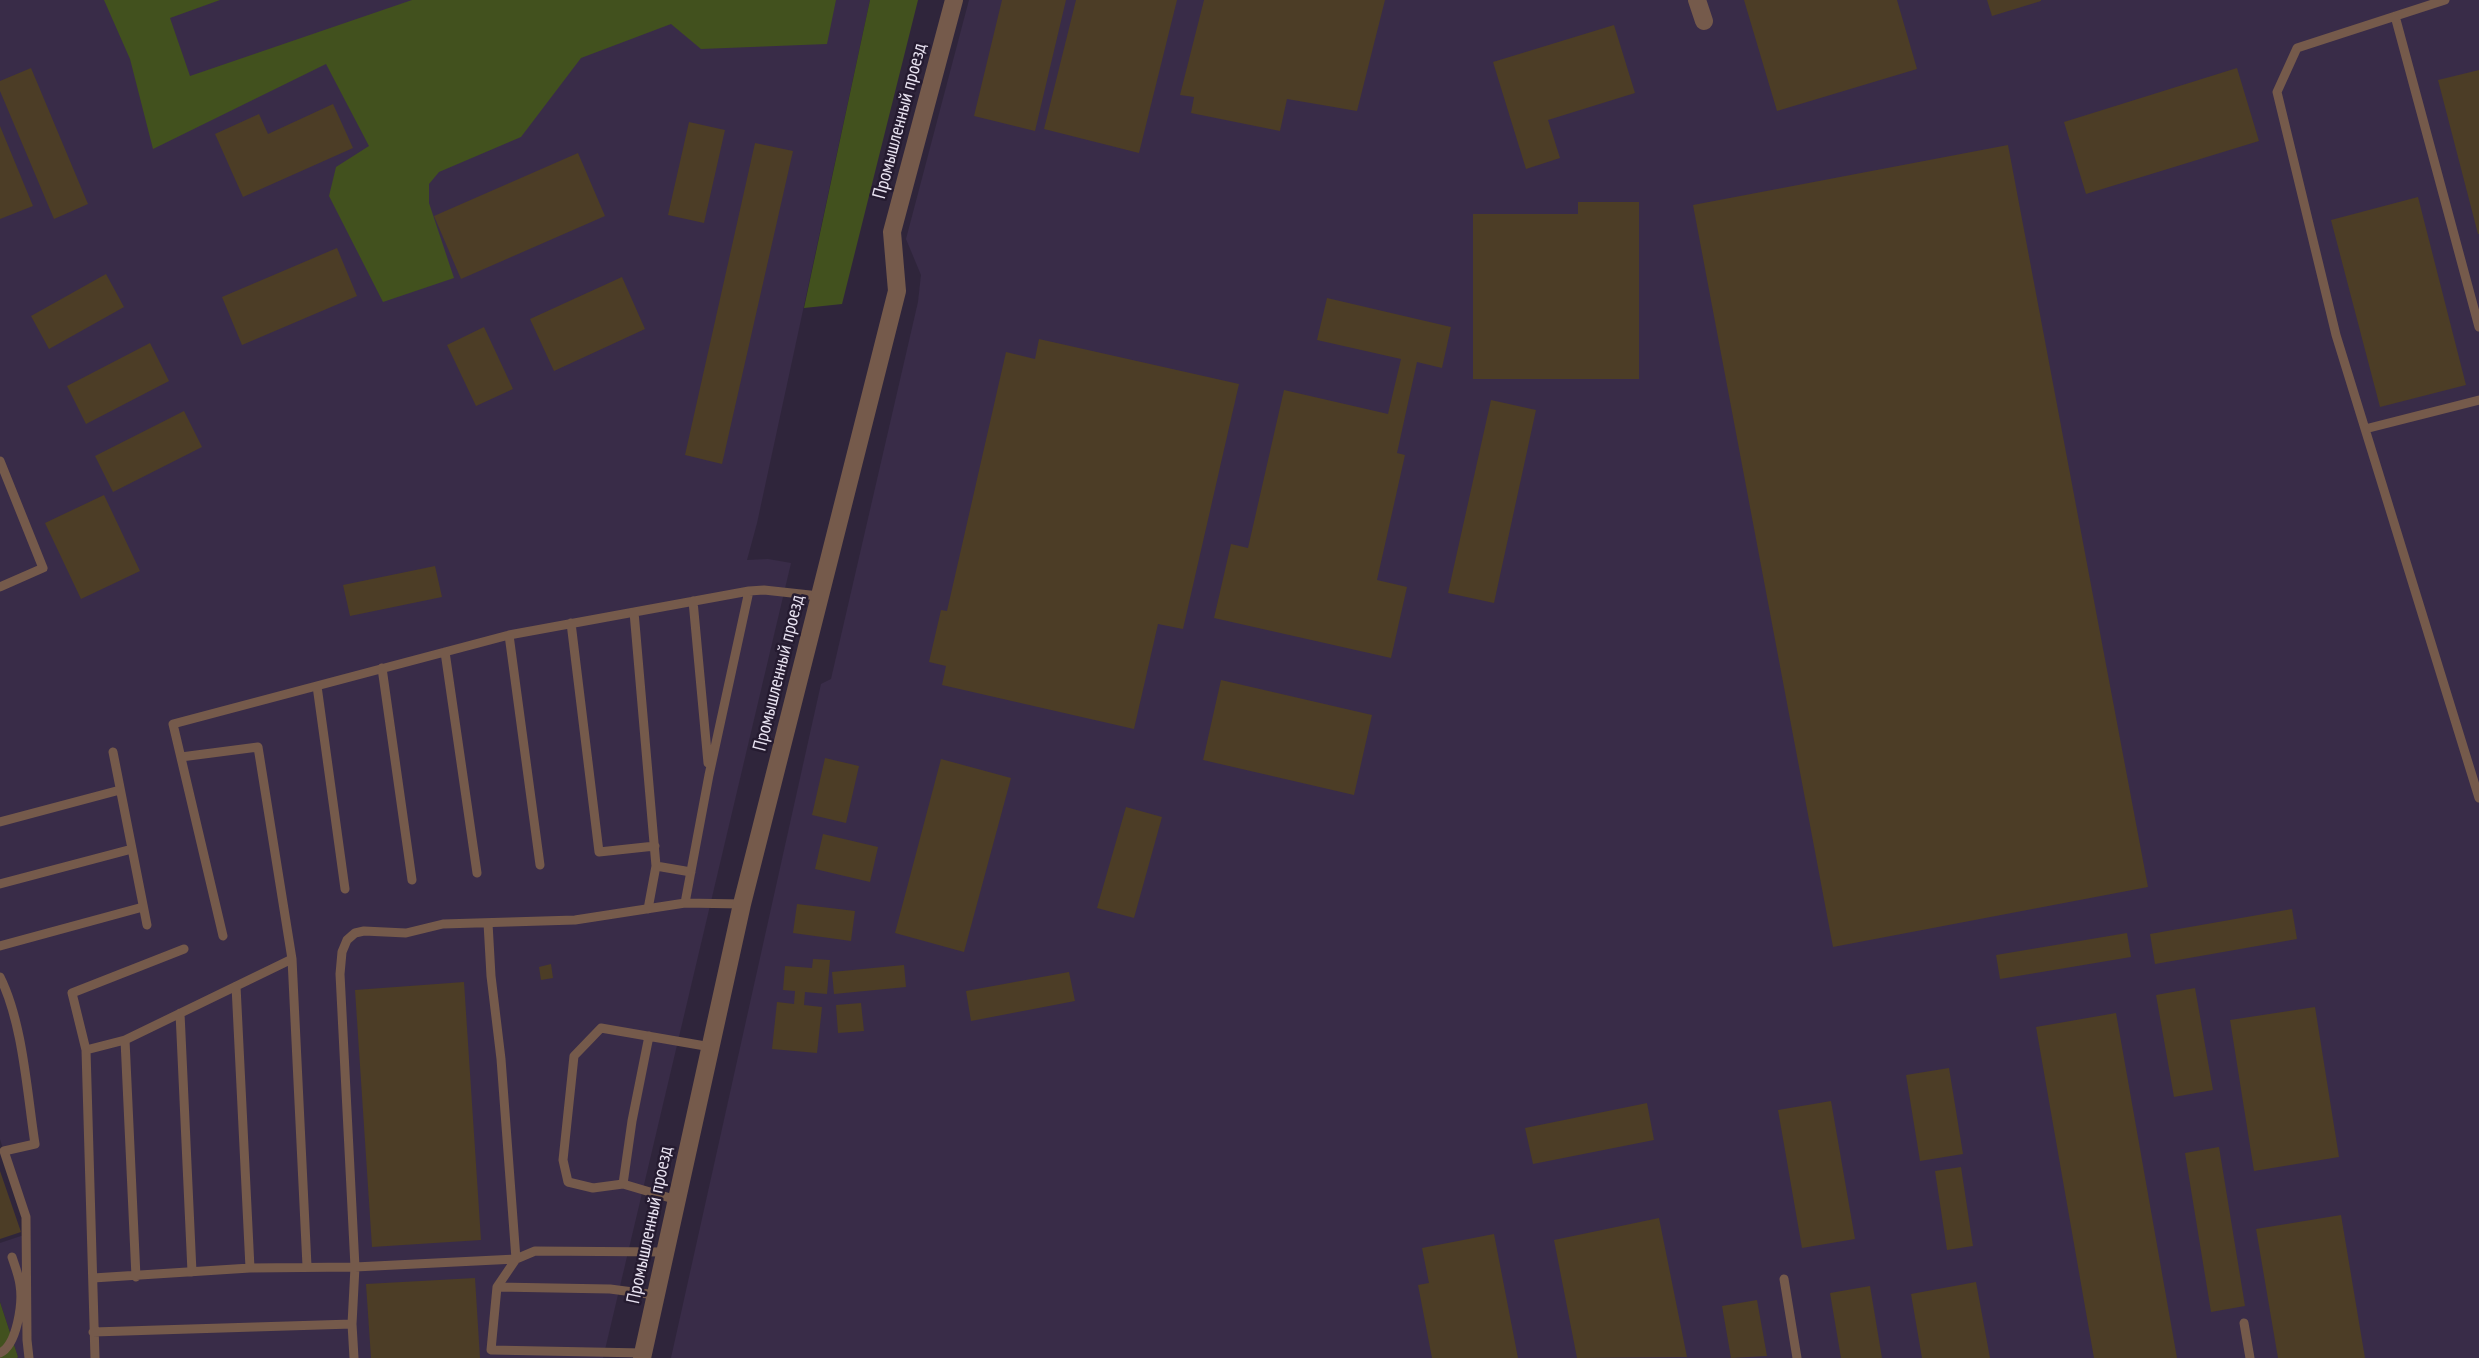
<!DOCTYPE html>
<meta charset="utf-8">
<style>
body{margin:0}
canvas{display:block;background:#2f253b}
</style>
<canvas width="2479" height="1358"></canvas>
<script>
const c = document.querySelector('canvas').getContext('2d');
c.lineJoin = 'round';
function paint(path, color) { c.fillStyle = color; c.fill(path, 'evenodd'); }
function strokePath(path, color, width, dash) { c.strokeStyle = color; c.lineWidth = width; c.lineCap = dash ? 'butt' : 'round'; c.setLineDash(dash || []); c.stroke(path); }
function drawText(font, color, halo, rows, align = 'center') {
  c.font = font + ' "PT Sans Narrow",sans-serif'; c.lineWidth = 5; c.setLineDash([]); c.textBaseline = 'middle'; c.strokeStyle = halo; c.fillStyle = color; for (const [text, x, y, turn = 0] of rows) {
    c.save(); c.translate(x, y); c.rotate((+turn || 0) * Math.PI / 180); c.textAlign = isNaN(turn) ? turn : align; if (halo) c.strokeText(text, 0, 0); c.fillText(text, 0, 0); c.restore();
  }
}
paint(new Path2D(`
 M 0,0 L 870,0 L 757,523 L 747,560 L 768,559 L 791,563 L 603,1358 L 17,1358 L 18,1357 L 0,1302 L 0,1243 L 24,1235 L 25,1223 L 0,1139 Z
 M 969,0 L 2479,0 L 2479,1358 L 671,1358 L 821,684 L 831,679 L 918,302 L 921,275 L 906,239 Z`), '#392c48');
paint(new Path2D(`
 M 104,0 L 220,0 L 170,18 L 190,76 L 412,0 L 836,0 L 827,44 L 701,49 L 671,24 L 581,58 L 521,137 L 439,172 L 429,184 L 429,203 L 454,278 L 383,302 L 329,196 L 336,167 L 369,146 L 326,64 L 153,149 L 130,59 Z
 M 870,0 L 918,0 L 842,304 L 804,308 Z
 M 0,1302 L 18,1357 L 17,1358 L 0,1358 Z`), '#42511e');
paint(new Path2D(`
 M 1002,0 L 1066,0 L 1035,131 L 974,116 Z
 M 1076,0 L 1177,0 L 1139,153 L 1044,129 Z
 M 1204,0 L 1385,0 L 1357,111 L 1287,99 L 1280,131 L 1191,113 L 1194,97 L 1180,95 Z
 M 1744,0 L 1897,0 L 1917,69 L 1777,111 Z
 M 1987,0 L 2041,0 L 2041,1 L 1992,16 Z
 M 1614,25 L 1635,93 L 1548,120 L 1560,158 L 1526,169 L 1493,62 Z
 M 31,68 L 88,204 L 54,219 L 0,91 L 0,81 Z
 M 2237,68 L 2259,141 L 2086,194 L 2064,122 Z
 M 2479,70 L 2479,234 L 2478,234 L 2438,80 Z
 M 333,104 L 353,148 L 243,197 L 215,134 L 259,114 L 268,134 Z
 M 689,122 L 725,130 L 704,223 L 668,215 Z
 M 0,126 L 33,206 L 0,219 Z
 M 755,143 L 793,151 L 722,464 L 685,455 Z
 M 2008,145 L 2148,887 L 1833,947 L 1693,205 Z
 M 578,153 L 605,216 L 461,279 L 434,216 Z
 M 2418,197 L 2466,385 L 2380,407 L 2331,220 Z
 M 1578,202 L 1639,202 L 1639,379 L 1473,379 L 1473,214 L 1578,214 Z
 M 337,248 L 357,296 L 242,345 L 222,297 Z
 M 106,274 L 124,307 L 49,349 L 31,316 Z
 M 622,277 L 645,329 L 554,371 L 530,319 Z
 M 1327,298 L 1451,327 L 1442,368 L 1417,362 L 1397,453 L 1405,455 L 1377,580 L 1407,587 L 1391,658 L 1214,618 L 1231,544 L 1248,548 L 1284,390 L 1388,414 L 1401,359 L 1317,340 Z
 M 484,327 L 513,389 L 476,406 L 447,345 Z
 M 1039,339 L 1239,384 L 1183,629 L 1158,624 L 1134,729 L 942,685 L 946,666 L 929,662 L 941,610 L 947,611 L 1006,352 L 1035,359 Z
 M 150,343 L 169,381 L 86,424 L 67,386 Z
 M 1491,400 L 1536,410 L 1494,603 L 1448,593 Z
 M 184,411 L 202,447 L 113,492 L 95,456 Z
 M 104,495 L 140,571 L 81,599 L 45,523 Z
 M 435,566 L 442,597 L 350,616 L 343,585 Z
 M 1221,680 L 1372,715 L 1354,795 L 1203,760 Z
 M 825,758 L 859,766 L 846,823 L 812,815 Z
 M 941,759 L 1011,778 L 964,952 L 895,933 Z
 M 1126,807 L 1162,817 L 1134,918 L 1097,908 Z
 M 823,834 L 878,847 L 870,882 L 815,869 Z
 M 797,904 L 855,911 L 851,941 L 793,933 Z
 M 2292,909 L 2297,939 L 2155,964 L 2150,934 Z
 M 2127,933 L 2131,957 L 2000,979 L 1996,955 Z
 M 813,959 L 830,960 L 827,994 L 805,992 L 804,1005 L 822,1007 L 817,1053 L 772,1049 L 777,1002 L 794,1004 L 795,991 L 783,990 L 785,966 L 812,968 Z
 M 551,964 L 553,978 L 541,980 L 539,967 Z
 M 904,965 L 906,987 L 834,994 L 832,972 Z
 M 1069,972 L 1075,1001 L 971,1021 L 966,991 Z
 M 464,982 L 481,1240 L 372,1247 L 355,990 Z
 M 2195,988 L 2213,1090 L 2174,1097 L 2156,995 Z
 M 861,1003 L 864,1031 L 838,1033 L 836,1005 Z
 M 2315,1007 L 2339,1157 L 2254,1171 L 2230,1020 Z
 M 2116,1013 L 2177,1358 L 2094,1358 L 2036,1027 Z
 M 1949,1068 L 1963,1154 L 1920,1161 L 1906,1075 Z
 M 1831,1101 L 1855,1239 L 1802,1248 L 1778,1110 Z
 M 1647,1103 L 1654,1140 L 1533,1164 L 1525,1128 Z
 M 2219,1147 L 2245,1306 L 2211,1312 L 2185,1153 Z
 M 1961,1167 L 1973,1246 L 1947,1250 L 1935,1171 Z
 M 0,1171 L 21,1232 L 0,1239 Z
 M 2341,1215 L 2365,1358 L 2278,1358 L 2256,1229 Z
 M 1659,1218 L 1687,1357 L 1577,1358 L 1554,1240 Z
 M 1494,1234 L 1518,1358 L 1432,1358 L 1418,1285 L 1429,1283 L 1422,1248 Z
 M 475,1278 L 480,1358 L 371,1358 L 366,1284 Z
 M 1976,1282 L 1990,1358 L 1922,1358 L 1911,1294 Z
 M 1870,1286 L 1882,1358 L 1841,1358 L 1830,1293 Z
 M 1757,1300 L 1767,1356 L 1731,1358 L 1722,1306 Z`), '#4c3d26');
strokePath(new Path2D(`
 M 2445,0 L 2297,48 L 2277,92 L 2336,335 L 2479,798
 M 2395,16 L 2479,327
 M 2365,429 L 2479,400
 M 0,461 L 43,568 L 0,587
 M 693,601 L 708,763
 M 634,612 L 656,866 L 648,909
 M 571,623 L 599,852 L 655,846
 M 509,635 L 540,865
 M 445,652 L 477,873
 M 382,668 L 412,880
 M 317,686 L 345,889
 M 113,752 L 147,925
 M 181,757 L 258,747 L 292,959 L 307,1266
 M 0,822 L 120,790
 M 656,866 L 691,872
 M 0,884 L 132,849
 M 685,903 L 709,775 L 749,591
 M 488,923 L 491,976 L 501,1059 L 516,1259 L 497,1287 L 491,1350 L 643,1353
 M 223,936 L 173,724 L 509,635 L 749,591 L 764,590 L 819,596
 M 0,946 L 143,907
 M 0,977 C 23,1023 27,1093 35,1144 L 4,1151 L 26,1217 L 27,1340 L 29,1358
 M 236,986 L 250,1268
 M 180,1013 L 192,1272
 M 125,1040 L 136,1277
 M 86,1050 L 125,1040 L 292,959
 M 623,1184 L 632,1121 L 649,1036
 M 677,1200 L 623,1184 L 593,1188 L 568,1182 L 563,1160 L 574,1056 L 601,1028 L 711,1047
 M 93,1278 L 250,1268 L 355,1267 L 516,1259 L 535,1251 L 665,1252
 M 1784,1279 L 1797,1358
 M 497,1287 L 610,1289 L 656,1295
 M 2244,1323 L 2250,1358
 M 93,1332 L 352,1324
 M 0,1353 C 17,1345 23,1303 20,1285 C 19,1276 15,1266 12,1257
 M 95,1358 L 86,1050 L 72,993 L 184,949
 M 354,1358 L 352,1324 L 355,1267 L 340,974 L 342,952 L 347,940 L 355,933 L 364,931 L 406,933 L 443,924 L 575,920 L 685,903 L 742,904`), '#755a4b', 9);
strokePath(new Path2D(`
 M 1697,0 L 1704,21
 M 642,1358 L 742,904 L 897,291 L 892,232 L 954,0`), '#755a4b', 18);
drawText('19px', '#e8e2f1', '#251b30', [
 ["Промышленный проезд",900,121,-75],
 ["Промышленный проезд",779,673,-76],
 ["Промышленный проезд",650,1225,-78]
]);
</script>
